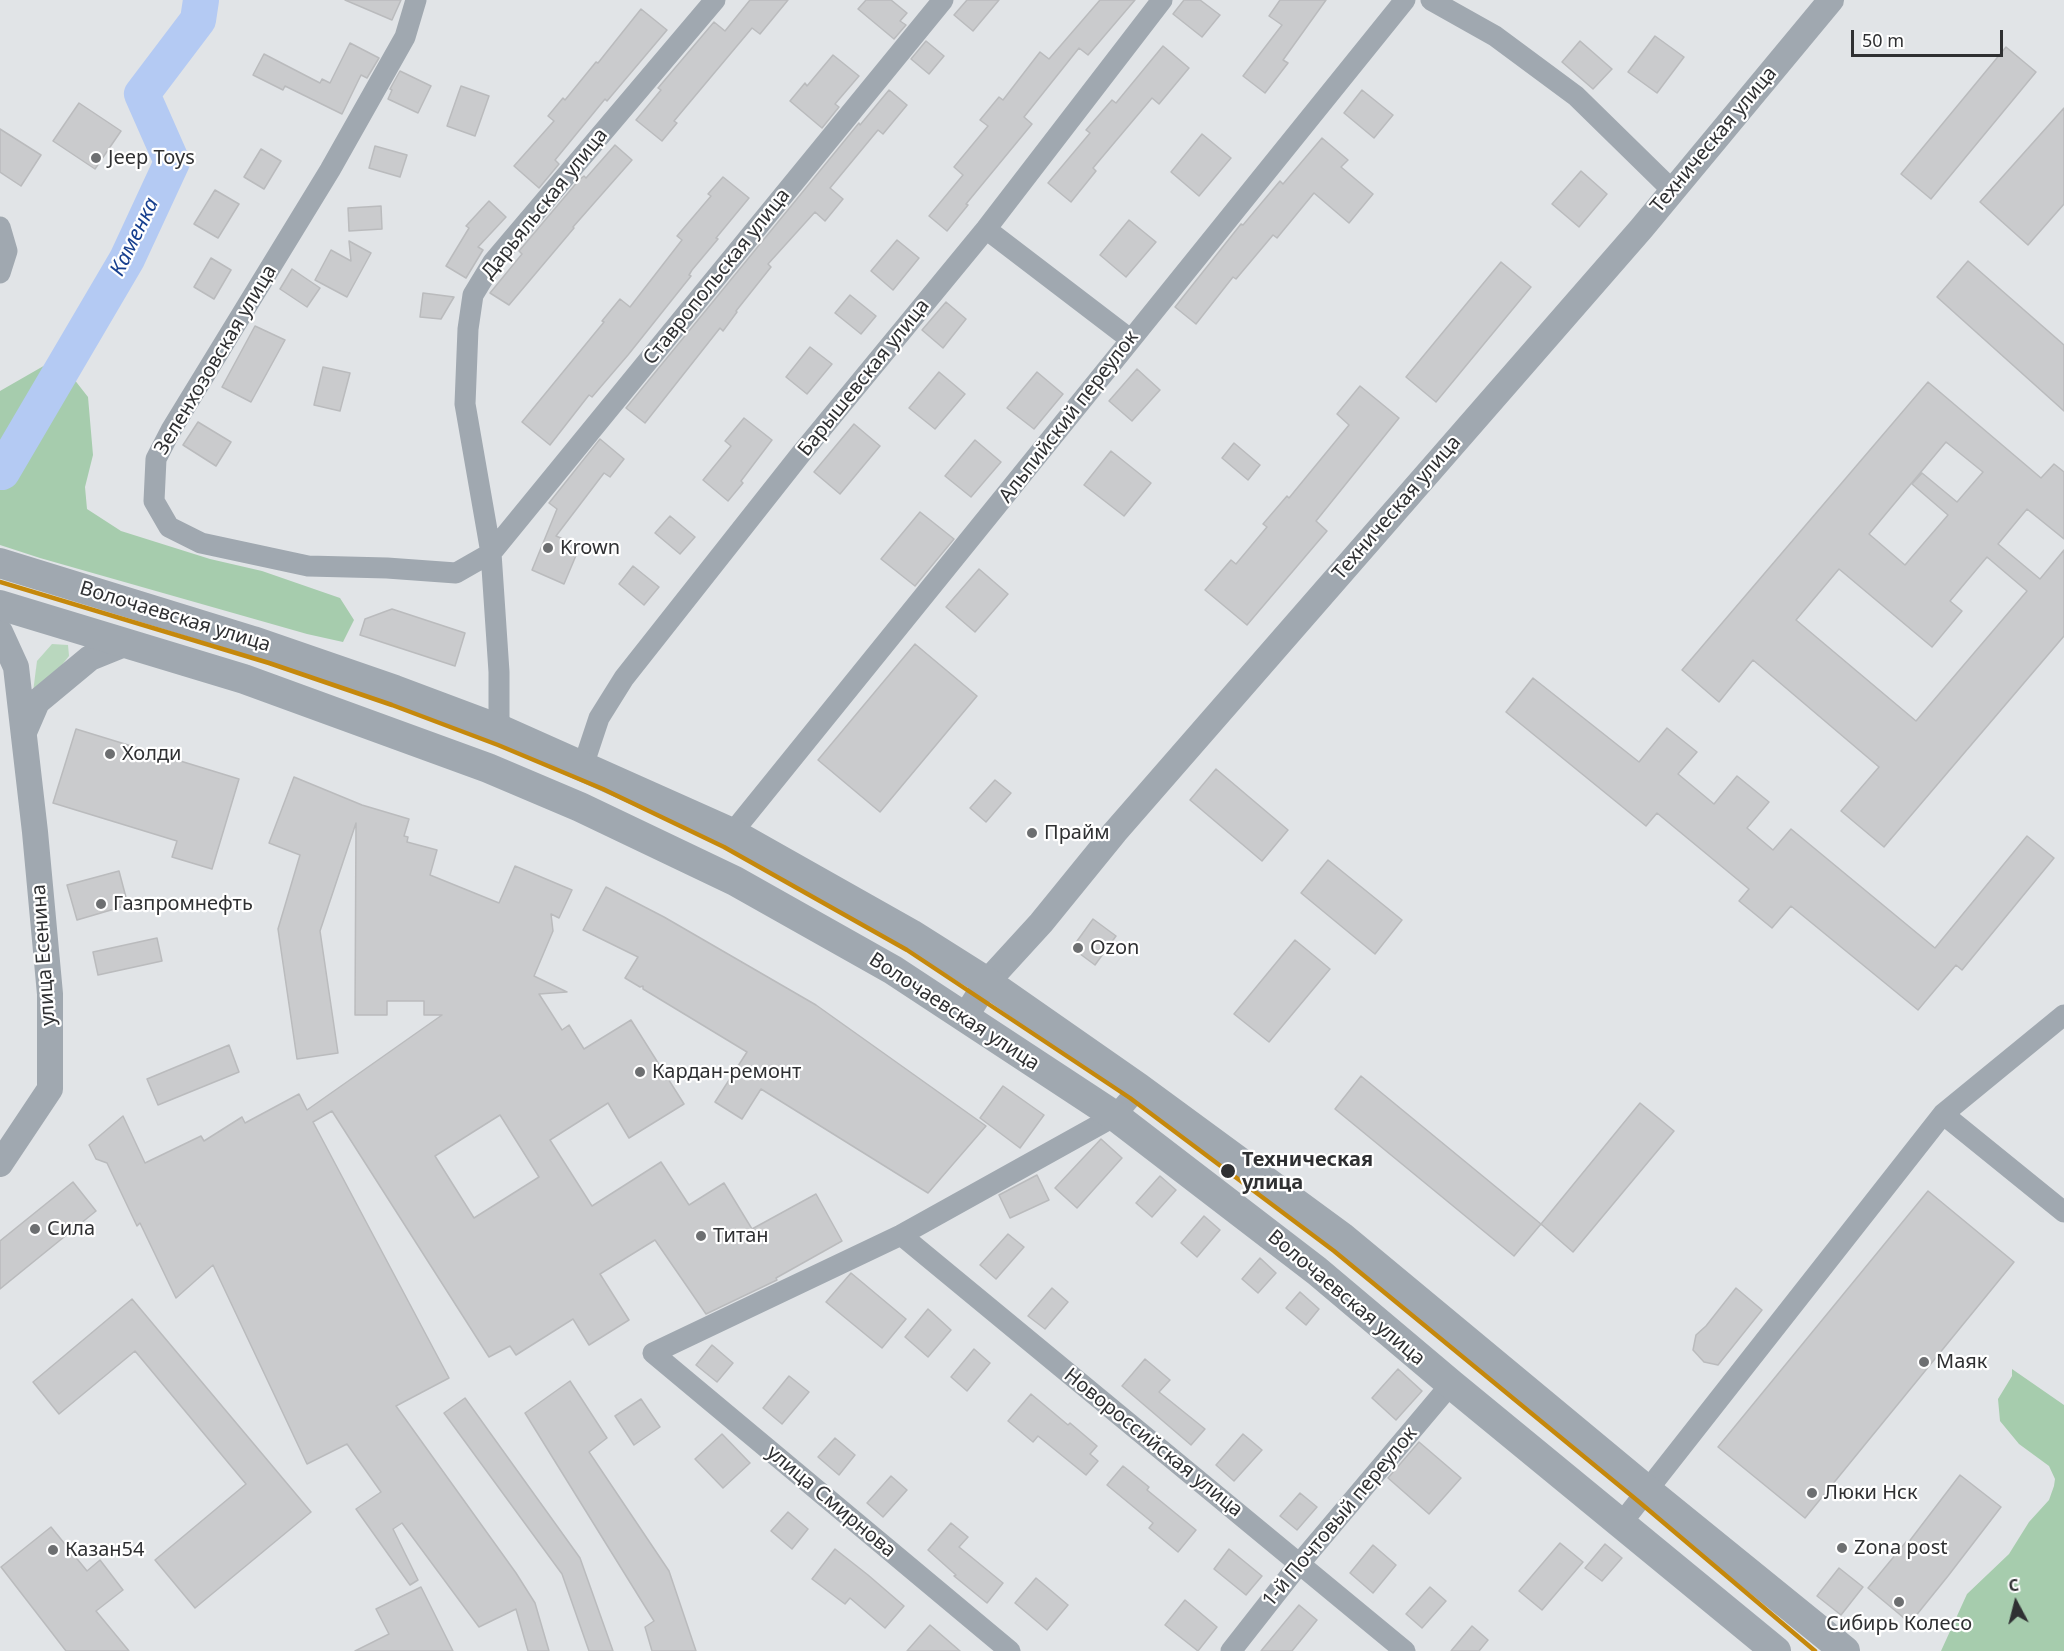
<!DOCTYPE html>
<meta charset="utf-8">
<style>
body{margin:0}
#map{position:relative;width:2064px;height:1651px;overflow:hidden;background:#e1e4e7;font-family:"Noto Sans",sans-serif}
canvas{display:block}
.north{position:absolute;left:1986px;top:1573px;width:60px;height:60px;-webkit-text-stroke:4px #fff;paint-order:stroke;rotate:353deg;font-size:16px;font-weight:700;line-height:24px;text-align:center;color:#2f3032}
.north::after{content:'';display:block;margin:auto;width:21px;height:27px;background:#2f3032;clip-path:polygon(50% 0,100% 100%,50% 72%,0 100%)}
.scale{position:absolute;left:1851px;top:30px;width:152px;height:27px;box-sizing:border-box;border:3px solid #2f3032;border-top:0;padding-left:8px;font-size:18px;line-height:21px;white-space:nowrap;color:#2f3032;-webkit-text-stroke:4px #fff;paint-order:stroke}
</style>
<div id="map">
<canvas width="2064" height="1651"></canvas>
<div class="north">С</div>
<div class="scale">50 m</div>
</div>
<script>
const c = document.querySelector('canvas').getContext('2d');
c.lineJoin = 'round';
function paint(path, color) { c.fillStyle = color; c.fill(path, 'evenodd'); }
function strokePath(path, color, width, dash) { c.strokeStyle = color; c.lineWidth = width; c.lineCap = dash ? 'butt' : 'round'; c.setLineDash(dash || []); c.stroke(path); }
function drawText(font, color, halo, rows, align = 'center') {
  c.font = font + ' "Noto Sans",sans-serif'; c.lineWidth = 4.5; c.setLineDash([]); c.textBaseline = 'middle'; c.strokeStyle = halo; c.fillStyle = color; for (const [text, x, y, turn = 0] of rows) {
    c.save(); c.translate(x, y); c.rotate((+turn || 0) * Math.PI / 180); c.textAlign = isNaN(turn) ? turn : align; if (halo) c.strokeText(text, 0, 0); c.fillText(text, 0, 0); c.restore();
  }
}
paint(new Path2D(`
 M 52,644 L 68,645 L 69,656 L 50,680 L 33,692 L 37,661 Z`), '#b9d7be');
paint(new Path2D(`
 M 47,364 L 70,374 L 88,397 L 93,455 L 85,487 L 87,509 L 121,531 L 210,559 L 262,571 L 340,598 L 354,620 L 343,642 L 307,634 L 40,558 L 0,545 L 0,391 Z
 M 2012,1369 L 2064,1405 L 2064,1651 L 1941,1651 L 1967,1594 L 2009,1554 L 2029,1522 L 2049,1500 L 2054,1486 L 2055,1479 L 2049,1466 L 2019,1444 L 2000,1421 L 1998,1399 L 2012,1376 Z`), '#a6ccad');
strokePath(new Path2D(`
 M 2,472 L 127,259 L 172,162 L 142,94 L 198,20 L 201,0`), '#b4caf3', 36);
const building = new Path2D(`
 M 345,0 L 401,0 L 392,20 Z
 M 750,0 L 788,0 L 760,34 L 752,28 L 674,121 L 677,123 L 662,141 L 636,120 L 661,90 L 658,88 L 714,22 L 725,31 Z
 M 866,0 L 891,0 L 907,13 L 900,21 L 906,25 L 894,39 L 858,9 Z
 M 967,0 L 999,0 L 973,31 L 954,15 Z
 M 1100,0 L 1135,0 L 1088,55 L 1079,48 L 1024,117 L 1032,124 L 966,204 L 968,205 L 947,231 L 929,216 L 963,175 L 954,167 L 988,126 L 980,120 L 999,97 L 1003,100 L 1040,52 L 1049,59 Z
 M 1184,0 L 1200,0 L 1220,15 L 1202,37 L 1173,14 Z
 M 1280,0 L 1326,0 L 1283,60 L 1288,63 L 1265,93 L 1243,76 L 1282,25 L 1269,16 Z
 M 641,9 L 667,30 L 607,101 L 605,99 L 555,160 L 559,164 L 539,188 L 514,166 L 554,121 L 548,116 L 563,98 L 565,100 L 596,62 L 598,63 Z
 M 1655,36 L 1684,57 L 1657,93 L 1628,72 Z
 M 926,41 L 944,56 L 929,74 L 911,59 Z
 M 1580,41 L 1612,69 L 1593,89 L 1562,62 Z
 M 350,43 L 379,58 L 367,78 L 361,75 L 342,114 L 285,86 L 283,90 L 253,75 L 264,54 L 320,83 L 322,79 L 330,83 Z
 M 1163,46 L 1189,68 L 1159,104 L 1152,98 L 1093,168 L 1096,171 L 1071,202 L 1048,183 L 1090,133 L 1086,130 L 1112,100 L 1116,103 Z
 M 2006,47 L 2036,72 L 1931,199 L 1901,174 Z
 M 833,55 L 859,76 L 835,104 L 839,107 L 822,128 L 790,101 L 805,83 L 807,86 Z
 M 400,71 L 431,86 L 418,113 L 388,99 L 392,90 L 390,89 Z
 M 461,86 L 489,96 L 475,136 L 447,126 Z
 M 889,90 L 907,105 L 883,134 L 878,130 L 830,188 L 843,199 L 825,221 L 815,212 L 768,264 L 771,267 L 736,311 L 737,312 L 723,331 L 720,328 L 645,423 L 626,408 L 859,123 L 860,125 Z
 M 1362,90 L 1393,115 L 1374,138 L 1344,113 Z
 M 79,103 L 121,131 L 95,169 L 53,141 Z
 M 2064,108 L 2064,204 L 2028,245 L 1980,202 Z
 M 0,129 L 41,155 L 21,186 L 0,172 Z
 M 1202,134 L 1231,158 L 1199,196 L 1171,172 Z
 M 1322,138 L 1348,160 L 1341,167 L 1373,194 L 1349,223 L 1314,193 L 1277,238 L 1273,235 L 1236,279 L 1233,277 L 1196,324 L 1175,307 L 1241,224 L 1243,225 L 1280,181 L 1283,184 Z
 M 615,145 L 632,160 L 573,227 L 574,228 L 509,305 L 490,293 L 522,254 L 519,251 L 579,180 L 584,176 L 586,178 Z
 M 375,146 L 407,155 L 400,177 L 369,168 Z
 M 261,149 L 281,161 L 264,189 L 244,177 Z
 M 1581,171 L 1607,194 L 1579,227 L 1552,204 Z
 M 723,177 L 749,198 L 716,238 L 718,239 L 692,270 L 689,275 L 691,276 L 628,355 L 592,397 L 589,395 L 550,445 L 522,422 L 604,322 L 602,321 L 620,299 L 630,307 L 682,240 L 677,236 L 711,196 L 708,194 Z
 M 215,190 L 239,204 L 218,238 L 194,224 Z
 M 489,201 L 506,217 L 478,247 L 483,250 L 466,278 L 446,266 L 469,228 L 466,226 Z
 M 381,206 L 382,229 L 349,231 L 348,208 Z
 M 1129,220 L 1156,242 L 1126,277 L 1100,255 Z
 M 897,240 L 919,258 L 893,290 L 871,271 Z
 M 349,241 L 371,253 L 347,297 L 315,280 L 331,250 L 351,261 Z
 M 211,258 L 231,270 L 214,299 L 194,287 Z
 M 1968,261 L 2064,345 L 2064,411 L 1937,297 Z
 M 1501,262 L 1531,287 L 1436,402 L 1406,377 Z
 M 292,269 L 320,288 L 307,307 L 280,289 Z
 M 423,293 L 454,297 L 441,319 L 420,317 Z
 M 850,295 L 876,316 L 861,334 L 835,313 Z
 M 946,302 L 966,319 L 943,348 L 922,330 Z
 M 255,326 L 285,340 L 251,402 L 222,387 Z
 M 810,347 L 832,364 L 807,394 L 786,377 Z
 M 323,367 L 350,373 L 340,411 L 314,405 Z
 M 1137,369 L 1160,390 L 1132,421 L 1109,401 Z
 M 939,372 L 965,394 L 935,429 L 909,408 Z
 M 1037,372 L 1063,394 L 1034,429 L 1007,408 Z
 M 1928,382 L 2041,478 L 2054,464 L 2064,472 L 2064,539 L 2027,509 L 1998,544 L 2040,579 L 2064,550 L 2064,636 L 1884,847 L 1841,811 L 1879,767 L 1753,660 L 1719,702 L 1682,670 ZM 1946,442 L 1983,472 L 1957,502 L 1922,473 L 1912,484 L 1948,515 L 1905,565 L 1869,534 ZM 1987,557 L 2027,591 L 1916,721 L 1796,620 L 1839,569 L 1932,647 L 1962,611 L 1950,601 Z
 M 1360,386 L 1399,418 L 1316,521 L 1327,531 L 1247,625 L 1205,590 L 1231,560 L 1236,564 L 1267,527 L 1263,524 L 1287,496 L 1289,498 L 1349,425 L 1337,414 Z
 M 744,418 L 772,440 L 741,481 L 743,483 L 728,501 L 703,480 L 731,446 L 725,441 Z
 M 198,422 L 231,442 L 216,466 L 183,445 Z
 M 854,424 L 880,446 L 840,494 L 814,472 Z
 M 600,439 L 624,459 L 610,477 L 604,473 L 556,536 L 580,546 L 564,584 L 532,570 L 557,509 L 549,503 Z
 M 975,440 L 1001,462 L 971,497 L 945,476 Z
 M 1234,443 L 1260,465 L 1248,480 L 1222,458 Z
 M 1111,451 L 1151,483 L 1124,516 L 1084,485 Z
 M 920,512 L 954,539 L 915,586 L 881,559 Z
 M 670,516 L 695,537 L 680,554 L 655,533 Z
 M 633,566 L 659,587 L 644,605 L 619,584 Z
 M 979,569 L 1008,594 L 975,632 L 946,607 Z
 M 392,609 L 465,633 L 455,666 L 360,635 L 365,619 Z
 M 915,644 L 977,696 L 880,812 L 818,760 Z
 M 1533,678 L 1639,762 L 1667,728 L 1697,752 L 1678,774 L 1714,804 L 1737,776 L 1769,802 L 1747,828 L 1773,850 L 1791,829 L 1935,948 L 2027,836 L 2054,858 L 1962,970 L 1956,965 L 1918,1010 L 1791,906 L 1772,928 L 1739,901 L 1749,889 L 1657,813 L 1646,826 L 1506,712 Z
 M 76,729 L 239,779 L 212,869 L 172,857 L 177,841 L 53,803 Z
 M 1216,769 L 1288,830 L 1262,861 L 1190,800 Z
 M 294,777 L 362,805 L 409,819 L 404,836 L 408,837 L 407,842 L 437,850 L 430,875 L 499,903 L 515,866 L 572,890 L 559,918 L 551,914 L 553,931 L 534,976 L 567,992 L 539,994 L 562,1030 L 569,1025 L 584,1049 L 631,1020 L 684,1104 L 629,1138 L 608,1103 L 550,1140 L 592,1206 L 661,1162 L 689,1205 L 724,1183 L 752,1229 L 816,1194 L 842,1241 L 776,1278 L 777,1280 L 706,1314 L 655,1240 L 600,1274 L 629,1320 L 589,1345 L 573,1319 L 516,1355 L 510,1346 L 489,1357 L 332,1111 L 313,1122 L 449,1378 L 396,1406 L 516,1573 L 535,1603 L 549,1651 L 528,1651 L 516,1609 L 479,1627 L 402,1523 L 393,1529 L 418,1580 L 410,1585 L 356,1509 L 381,1492 L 347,1444 L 307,1464 L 213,1265 L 176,1298 L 140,1223 L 137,1226 L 107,1163 L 96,1159 L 89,1145 L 123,1116 L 145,1163 L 201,1136 L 204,1141 L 242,1117 L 245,1123 L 299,1094 L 307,1110 L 442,1015 L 424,1015 L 424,1001 L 387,1001 L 387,1015 L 355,1015 L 356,823 L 320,931 L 338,1053 L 297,1059 L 278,929 L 300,855 L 269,843 ZM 500,1115 L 539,1177 L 474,1218 L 435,1156 Z
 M 995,780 L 1011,793 L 986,822 L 970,808 Z
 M 1328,860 L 1402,920 L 1375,954 L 1301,893 Z
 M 119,871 L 128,905 L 77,920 L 67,885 Z
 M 606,887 L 664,917 L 816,1005 L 986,1126 L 928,1193 L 761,1089 L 742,1119 L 715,1102 L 747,1052 L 643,989 L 643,986 L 640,987 L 625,978 L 638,957 L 583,930 Z
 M 1093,919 L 1116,936 L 1095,965 L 1072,948 Z
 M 157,938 L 162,961 L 98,975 L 93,952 Z
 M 1295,940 L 1330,969 L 1269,1042 L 1234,1014 Z
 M 229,1045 L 239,1072 L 158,1105 L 147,1079 Z
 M 1361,1076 L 1541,1224 L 1514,1256 L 1335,1109 Z
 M 1003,1086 L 1044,1115 L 1020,1148 L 980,1118 Z
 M 1640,1103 L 1674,1131 L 1573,1252 L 1541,1224 Z
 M 1101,1139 L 1122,1158 L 1077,1208 L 1055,1188 Z
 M 1037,1175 L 1049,1200 L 1010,1218 L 999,1195 Z
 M 1160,1176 L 1176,1190 L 1152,1217 L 1136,1203 Z
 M 73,1182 L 96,1211 L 0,1289 L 0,1241 Z
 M 1928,1191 L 2014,1262 L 1805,1518 L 1718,1447 Z
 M 1204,1216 L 1220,1230 L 1197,1257 L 1181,1243 Z
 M 1008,1234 L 1024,1247 L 996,1279 L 980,1265 Z
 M 1260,1258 L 1276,1273 L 1258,1293 L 1242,1279 Z
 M 851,1273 L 906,1319 L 882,1348 L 826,1302 Z
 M 1052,1288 L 1068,1302 L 1045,1329 L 1028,1316 Z
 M 1736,1288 L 1762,1310 L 1718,1365 L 1704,1362 L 1693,1350 L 1696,1335 L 1706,1326 Z
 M 1300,1292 L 1319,1309 L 1306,1325 L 1286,1308 Z
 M 132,1299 L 311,1512 L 195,1608 L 155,1560 L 246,1484 L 135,1351 L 59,1414 L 33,1382 Z
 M 928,1309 L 951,1330 L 928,1357 L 905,1337 Z
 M 712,1345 L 733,1363 L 717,1382 L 696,1365 Z
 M 974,1349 L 990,1363 L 967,1391 L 951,1377 Z
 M 1145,1359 L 1170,1380 L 1159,1392 L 1205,1429 L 1191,1445 L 1122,1386 Z
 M 1398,1369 L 1422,1391 L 1396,1420 L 1372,1398 Z
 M 789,1376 L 809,1392 L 782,1424 L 763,1408 Z
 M 570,1381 L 607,1438 L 589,1452 L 669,1571 L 696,1651 L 652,1651 L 645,1627 L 654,1621 L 525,1413 Z
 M 1031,1394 L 1068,1425 L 1070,1423 L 1097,1446 L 1090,1454 L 1098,1461 L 1086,1475 L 1038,1436 L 1033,1442 L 1008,1421 Z
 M 465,1398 L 580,1558 L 613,1651 L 589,1651 L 562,1574 L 444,1413 Z
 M 641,1399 L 660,1427 L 634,1445 L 615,1416 Z
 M 722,1434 L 750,1463 L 723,1488 L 695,1459 Z
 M 1243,1434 L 1262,1450 L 1234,1481 L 1216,1465 Z
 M 835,1438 L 855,1455 L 839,1475 L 818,1457 Z
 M 1419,1442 L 1461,1478 L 1429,1514 L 1388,1478 Z
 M 1123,1466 L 1149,1487 L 1147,1490 L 1196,1530 L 1178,1552 L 1149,1528 L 1153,1523 L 1107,1485 Z
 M 1960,1475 L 2001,1507 L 1948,1576 L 1910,1623 L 1868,1588 L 1906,1542 L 1908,1543 Z
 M 891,1476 L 907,1490 L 883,1517 L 867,1503 Z
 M 1300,1493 L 1317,1507 L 1297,1530 L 1280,1516 Z
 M 788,1512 L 808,1529 L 792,1549 L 771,1531 Z
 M 951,1523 L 968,1537 L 959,1547 L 1003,1583 L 987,1603 L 954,1576 L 956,1575 L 928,1550 Z
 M 51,1527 L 87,1571 L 100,1560 L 123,1590 L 96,1611 L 129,1651 L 66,1651 L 1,1567 Z
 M 1560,1543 L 1583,1562 L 1542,1610 L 1519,1591 Z
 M 1605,1544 L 1622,1558 L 1602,1581 L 1585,1568 Z
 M 1373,1545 L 1396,1565 L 1373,1593 L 1350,1573 Z
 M 835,1549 L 868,1575 L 904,1606 L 885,1628 L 850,1598 L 845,1604 L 812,1579 Z
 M 1229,1549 L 1262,1576 L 1246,1595 L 1214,1569 Z
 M 1839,1568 L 1863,1587 L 1841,1615 L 1817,1596 Z
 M 1036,1578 L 1068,1605 L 1047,1630 L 1015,1603 Z
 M 421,1587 L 453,1651 L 355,1651 L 389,1634 L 376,1609 Z
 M 1430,1587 L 1446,1601 L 1422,1628 L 1406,1614 Z
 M 1185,1600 L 1217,1627 L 1198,1651 L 1165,1625 Z
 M 1299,1605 L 1317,1620 L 1292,1651 L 1261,1651 Z
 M 930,1625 L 960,1651 L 907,1651 Z
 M 1472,1626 L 1488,1640 L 1479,1651 L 1451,1651 Z`);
paint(building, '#cacbcd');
strokePath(building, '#babbbd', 1.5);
strokePath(new Path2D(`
 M 416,0 L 405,37 L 330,170 L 171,430 L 156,459 L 154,501 L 169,527 L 201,543 L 308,566 L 387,568 L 456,573 L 491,553 L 943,0
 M 1431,0 L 1495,36 L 1576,96 L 1672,190
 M 0,227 L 7,251 L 0,273
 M 986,229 L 1130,339
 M 499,729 L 499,672 L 491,553 L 465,404 L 468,329 L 473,295 L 493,262 L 715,0
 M 583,766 L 599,718 L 624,678 L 800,455 L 986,229 L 1162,0
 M 732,833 C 958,557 1180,277 1405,0
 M 1943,1114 L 2064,1212
 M 901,1235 L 1405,1651
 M 1620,1525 L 1943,1114 L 2064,1015
 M 1010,1651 L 653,1353 L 901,1235 L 1115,1116 L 1139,1088
 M 1231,1651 L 1300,1563 L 1451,1384`), '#a0a8b0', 21);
strokePath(new Path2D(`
 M 0,632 L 16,667 L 35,832 L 50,994 L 50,1089 L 0,1164
 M 24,732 L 37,702 L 90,658 L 127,643
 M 965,1017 L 987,982 L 1041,923 L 1115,832 L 1641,229 L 1831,0`), '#a0a8b0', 26);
strokePath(new Path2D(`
 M 0,563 L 253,641 L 395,690 L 499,729 L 732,833 L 911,934 L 987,982 L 1139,1088 L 1342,1237 L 1648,1491 L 1845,1651
 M 0,605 L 244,679 L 488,768 L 580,807 L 735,881 L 893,970 L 1115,1116 L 1317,1271 L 1451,1384 L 1776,1651`), '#a0a8b0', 30);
strokePath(new Path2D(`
 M 0,582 L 269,663 L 392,705 L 498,745 L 603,789 L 724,847 L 907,950 L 1130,1098 L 1334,1251 L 1638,1501 L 1815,1651`), '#c5880c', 4.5);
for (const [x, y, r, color] of [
 [96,158,6,"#6d6f71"],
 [548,548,6,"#6d6f71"],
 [110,754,6,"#6d6f71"],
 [1032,833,6,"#6d6f71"],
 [101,904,6,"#6d6f71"],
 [1078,948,6,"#6d6f71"],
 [640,1072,6,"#6d6f71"],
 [1228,1171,8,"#2f3032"],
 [35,1229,6,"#6d6f71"],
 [701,1236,6,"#6d6f71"],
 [1924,1362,6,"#6d6f71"],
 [1812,1493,6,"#6d6f71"],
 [1842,1548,6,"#6d6f71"],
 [53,1550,6,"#6d6f71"],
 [1899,1602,6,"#6d6f71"]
]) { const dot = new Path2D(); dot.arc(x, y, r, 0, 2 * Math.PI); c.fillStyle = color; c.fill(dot); strokePath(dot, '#fff', 2); }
drawText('20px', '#2f3032', '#fff', [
 ["Техническая улица",1714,140,-50],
 ["Дарьяльская улица",545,204,-51],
 ["Ставропольская улица",717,277,-51],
 ["Зеленхозовская улица",216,360,-59],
 ["Барышевская улица",864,378,-51],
 ["Альпийский переулок",1069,417,-52],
 ["Техническая улица",1397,508,-49],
 ["Волочаевская улица",175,617,17],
 ["улица Есенина",44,955,-94],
 ["Волочаевская улица",954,1012,33],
 ["Волочаевская улица",1346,1298,40],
 ["Новороссийская улица",1153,1443,39],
 ["улица Смирнова",831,1502,40],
 ["1-й Почтовый переулок",1340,1517,-50]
]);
drawText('20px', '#2f3032', '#fff', [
 ["Jeep Toys",108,158],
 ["Krown",560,548],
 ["Холди",122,754],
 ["Прайм",1044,833],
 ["Газпромнефть",113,904],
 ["Ozon",1090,948],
 ["Кардан-ремонт",652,1072],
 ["Сила",47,1229],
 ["Титан",713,1236],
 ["Маяк",1936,1362],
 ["Люки Нск",1824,1493],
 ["Zona post",1854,1548],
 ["Казан54",65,1550],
 ["Сибирь Колесо",1899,1624,"center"]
], 'left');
drawText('bold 20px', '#2f3032', '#fff', [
 ["Техническая",1242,1160],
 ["улица",1242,1183]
], 'left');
drawText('italic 21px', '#173f8e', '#fff', [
 ["Каменка",135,237,-64]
]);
</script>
